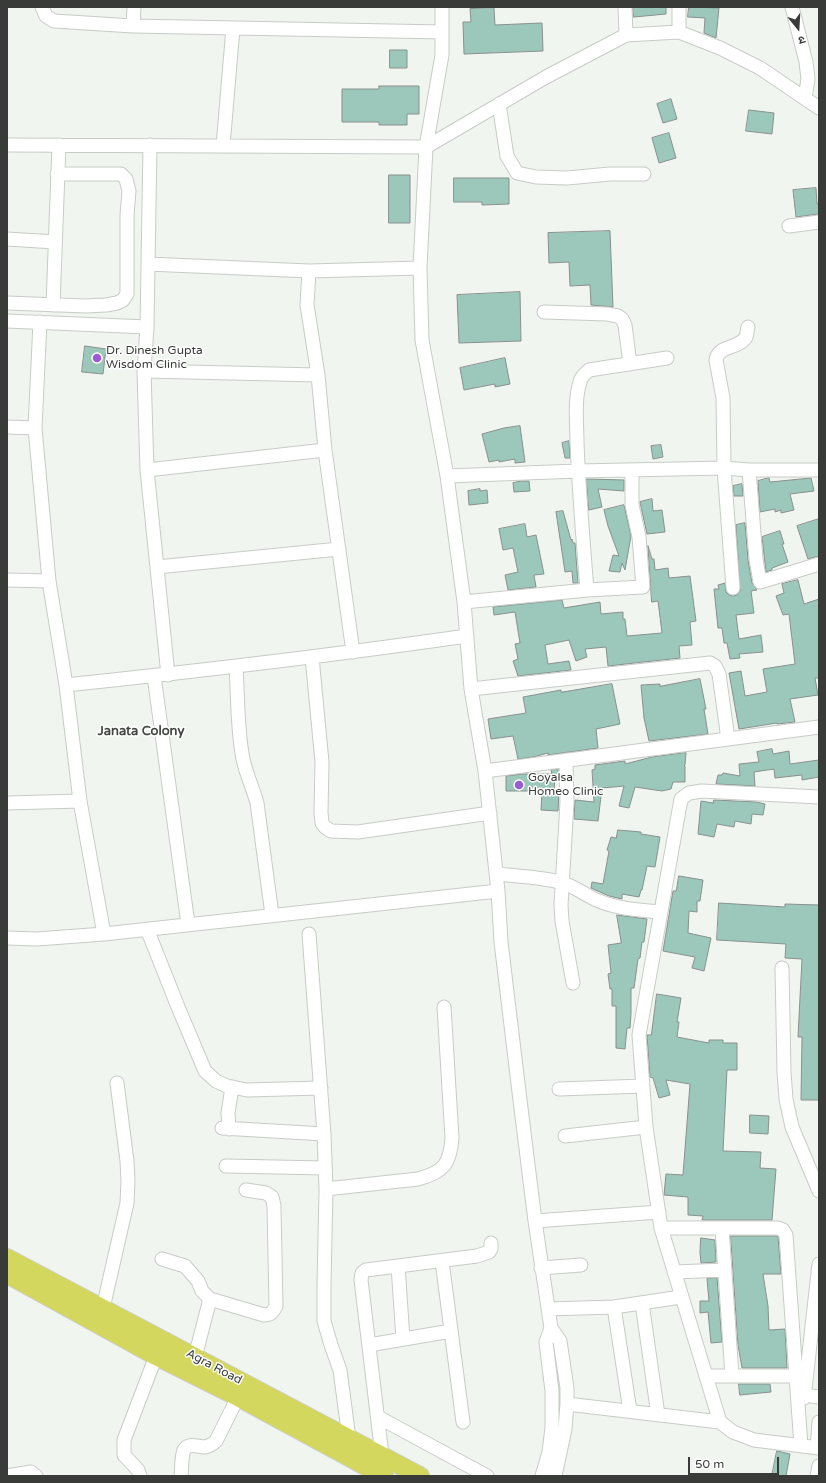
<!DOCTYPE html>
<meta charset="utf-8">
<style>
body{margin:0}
#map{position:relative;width:826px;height:1483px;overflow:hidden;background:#f0f5f0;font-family:"Varela Round","Noto Sans Devanagari",sans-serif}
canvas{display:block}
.frame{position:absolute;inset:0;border:8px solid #393b39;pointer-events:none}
.north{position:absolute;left:778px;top:8px;width:40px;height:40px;-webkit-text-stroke:3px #fff;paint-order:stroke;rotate:162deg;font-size:11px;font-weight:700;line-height:16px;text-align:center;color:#393b39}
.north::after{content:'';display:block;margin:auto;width:14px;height:18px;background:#393b39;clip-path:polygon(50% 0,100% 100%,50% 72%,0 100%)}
.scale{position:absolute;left:688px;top:1457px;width:91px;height:18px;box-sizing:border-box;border:2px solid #393b39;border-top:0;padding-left:5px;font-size:12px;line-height:14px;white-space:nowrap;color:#393b39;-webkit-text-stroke:3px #fff;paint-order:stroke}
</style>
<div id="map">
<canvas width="826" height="1483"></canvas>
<div class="frame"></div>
<div class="north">उ</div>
<div class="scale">50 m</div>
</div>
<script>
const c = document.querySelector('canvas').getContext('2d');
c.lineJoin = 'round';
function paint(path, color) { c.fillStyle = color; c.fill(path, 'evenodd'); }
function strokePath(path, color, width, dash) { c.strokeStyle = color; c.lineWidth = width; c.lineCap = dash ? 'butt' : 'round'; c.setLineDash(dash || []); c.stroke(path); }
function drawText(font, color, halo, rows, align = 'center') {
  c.font = font + ' "Varela Round",sans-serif'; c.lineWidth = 3; c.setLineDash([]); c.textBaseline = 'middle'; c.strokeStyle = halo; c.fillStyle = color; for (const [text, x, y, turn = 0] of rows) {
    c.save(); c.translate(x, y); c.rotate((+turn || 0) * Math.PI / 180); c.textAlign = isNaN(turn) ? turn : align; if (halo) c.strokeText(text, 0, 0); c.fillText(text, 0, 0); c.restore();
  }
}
const building = new Path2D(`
 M 633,7 L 666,7 L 666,14 L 634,17 Z
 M 689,7 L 719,8 L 716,38 L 704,33 L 705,18 L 688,17 Z
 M 494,8 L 495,25 L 542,23 L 543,51 L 464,54 L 463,22 L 471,22 L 470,9 Z
 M 390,50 L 407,50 L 407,68 L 390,68 Z
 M 379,86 L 419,86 L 419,114 L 407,114 L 407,125 L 379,125 L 379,122 L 342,122 L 342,89 L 379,89 Z
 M 671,99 L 677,119 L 663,123 L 657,104 Z
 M 749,110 L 774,113 L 772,134 L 746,131 Z
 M 669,133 L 676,158 L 659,163 L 652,138 Z
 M 389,175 L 410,175 L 410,223 L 389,223 Z
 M 454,178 L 509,178 L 509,204 L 482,205 L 482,202 L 454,202 Z
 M 816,188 L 817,204 L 819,204 L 819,214 L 796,217 L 793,190 Z
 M 610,231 L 613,307 L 591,305 L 590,285 L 570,286 L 569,262 L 549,263 L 548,233 Z
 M 520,292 L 521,341 L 459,343 L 457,295 Z
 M 85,346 L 106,349 L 103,374 L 82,372 Z
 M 505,358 L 510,384 L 495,387 L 495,384 L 464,390 L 460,368 Z
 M 520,426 L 525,462 L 515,463 L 515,459 L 499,462 L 499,460 L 489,462 L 482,434 L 504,428 Z
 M 569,441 L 570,458 L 565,458 L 562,443 Z
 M 661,445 L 663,457 L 653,459 L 651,446 Z
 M 769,478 L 770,482 L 811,478 L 814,491 L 790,494 L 794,510 L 781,513 L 781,510 L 775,512 L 775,509 L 760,512 L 758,481 Z
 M 587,479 L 624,480 L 624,491 L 598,489 L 602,507 L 589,510 Z
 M 522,481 L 529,481 L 530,491 L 514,492 L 513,483 Z
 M 742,484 L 743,496 L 734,496 L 733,486 Z
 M 480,489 L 480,491 L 487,490 L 488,503 L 469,505 L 468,491 Z
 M 652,499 L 653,511 L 662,510 L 665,532 L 647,534 L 640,502 Z
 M 624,505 L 631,536 L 625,570 L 622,563 L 620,572 L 609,571 L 613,555 L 619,556 L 608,526 L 604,510 Z
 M 563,511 L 571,540 L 572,539 L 573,543 L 575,543 L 578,583 L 573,583 L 572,571 L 565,572 L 556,512 Z
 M 819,519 L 819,556 L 808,559 L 797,526 Z
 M 745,523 L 748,560 L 752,583 L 757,590 L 751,591 L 754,613 L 736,615 L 739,639 L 761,635 L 763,652 L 739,654 L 740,658 L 730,659 L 727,643 L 724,643 L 722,628 L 718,628 L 714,589 L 719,589 L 718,585 L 725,583 L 726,592 L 729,595 L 733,596 L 737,595 L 740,591 L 736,525 Z
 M 525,524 L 527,537 L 536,535 L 544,574 L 534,575 L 536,587 L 508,590 L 505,575 L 518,572 L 513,548 L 503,550 L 499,529 Z
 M 780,531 L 784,544 L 782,544 L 788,562 L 772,568 L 772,570 L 766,572 L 762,537 Z
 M 648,546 L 652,559 L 654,559 L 655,570 L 668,568 L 669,578 L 690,576 L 696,621 L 690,622 L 692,645 L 679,646 L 680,658 L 608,666 L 606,647 L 585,649 L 587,657 L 576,661 L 569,640 L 545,645 L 548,664 L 569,661 L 571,670 L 518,676 L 513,661 L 518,659 L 515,644 L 520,643 L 515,612 L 494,615 L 493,607 L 562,600 L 564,608 L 600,602 L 601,614 L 623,612 L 623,619 L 625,619 L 627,636 L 662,633 L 658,601 L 652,602 Z
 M 798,580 L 804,604 L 819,599 L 819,678 L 815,678 L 818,695 L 790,699 L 795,722 L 777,724 L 777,723 L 739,729 L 729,673 L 741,671 L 745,696 L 767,692 L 763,669 L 795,664 L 789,614 L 783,615 L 776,596 L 784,593 L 782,584 Z
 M 700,679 L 706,709 L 704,709 L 708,734 L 649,741 L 644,718 L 641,685 L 660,684 L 660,686 Z
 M 612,684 L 620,724 L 596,729 L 598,748 L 548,755 L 548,753 L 533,757 L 518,759 L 513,736 L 491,739 L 488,719 L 526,713 L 523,697 L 561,690 L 561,692 Z
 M 772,749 L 773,754 L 789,751 L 790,764 L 819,760 L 819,777 L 802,780 L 802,775 L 775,778 L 774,769 L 754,772 L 755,786 L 716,784 L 718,775 L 722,775 L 723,773 L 740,776 L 739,764 L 759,762 L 757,752 Z
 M 686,753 L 685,765 L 684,766 L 685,766 L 685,782 L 673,782 L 671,789 L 662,791 L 635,787 L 629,808 L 619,806 L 624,786 L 602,788 L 598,821 L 574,819 L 575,800 L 594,802 L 592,770 L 595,769 L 595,765 L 625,761 L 625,764 L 652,757 Z
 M 558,769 L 558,776 L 555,776 L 554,792 L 559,793 L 558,811 L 541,810 L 542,791 L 506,791 L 506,776 L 523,774 L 552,774 L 551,770 Z
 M 714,800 L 756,802 L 765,804 L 763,815 L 752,814 L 751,824 L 735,821 L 734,827 L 717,824 L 714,837 L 698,834 L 701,801 L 713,803 Z
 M 618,830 L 641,832 L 641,834 L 660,837 L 655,867 L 647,866 L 642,890 L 641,890 L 639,897 L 622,894 L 622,899 L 609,896 L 591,888 L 592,882 L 603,884 L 609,851 L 607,850 L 611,837 L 616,838 Z
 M 679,876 L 703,880 L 700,901 L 697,901 L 697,912 L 689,911 L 688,933 L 711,938 L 704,971 L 692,968 L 695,957 L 663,951 L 673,891 L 676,891 Z
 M 719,903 L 785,907 L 785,904 L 819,905 L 819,1100 L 801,1100 L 802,1037 L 798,1037 L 802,959 L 785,958 L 786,944 L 717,940 Z
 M 617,915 L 647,919 L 644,942 L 642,942 L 640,958 L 638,959 L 634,988 L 631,988 L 631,1014 L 630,1028 L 627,1028 L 625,1049 L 616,1048 L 616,1006 L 612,1006 L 612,989 L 610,989 L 608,974 L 611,973 L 608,945 L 621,943 Z
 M 657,994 L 681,998 L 677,1022 L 679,1022 L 677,1037 L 709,1043 L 709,1040 L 723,1040 L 723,1043 L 737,1043 L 737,1070 L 727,1070 L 723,1151 L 761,1152 L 760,1168 L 776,1169 L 772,1220 L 702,1220 L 703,1216 L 688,1215 L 688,1197 L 664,1195 L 666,1174 L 683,1175 L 690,1084 L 666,1080 L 670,1095 L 659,1098 L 653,1078 L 650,1077 L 647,1035 L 651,1035 Z
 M 750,1115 L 769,1116 L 768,1134 L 750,1133 Z
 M 731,1236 L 776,1236 L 778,1237 L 781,1274 L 763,1274 L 768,1306 L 769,1330 L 785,1329 L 787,1368 L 742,1368 L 738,1345 Z
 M 701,1238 L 715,1240 L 716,1262 L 701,1263 L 700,1253 Z
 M 717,1278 L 722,1342 L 711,1343 L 708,1312 L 700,1313 L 700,1301 L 709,1301 L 707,1279 Z
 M 739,1384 L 770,1384 L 771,1392 L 740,1395 Z
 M 777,1451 L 790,1454 L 786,1476 L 772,1476 Z`);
paint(building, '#9bc8bb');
strokePath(building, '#89908e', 1);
const minor = new Path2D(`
 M 42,7 L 46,16 L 54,21 L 133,26 L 442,32
 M 442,7 L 442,55 L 426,147 L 420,268 L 422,340 L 447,476 L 464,602 L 471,689 L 485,771 L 498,891 L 501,942 L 519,1092 L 535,1221 L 551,1328 L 560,1341 L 567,1388 L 567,1404 L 565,1429 L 555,1476
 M 625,7 L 626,35
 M 679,7 L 679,32
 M 792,7 L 806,62 L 808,79 L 805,98
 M 133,26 L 134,7
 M 499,104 L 507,156 L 517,173 L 536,177 L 567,178 L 610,174 L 644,174
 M 7,145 L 426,147 L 546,77 L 626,35 L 679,32 L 720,48 L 760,68 L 819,108
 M 150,145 L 147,327 L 144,371 L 147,470 L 168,675
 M 223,146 L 233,28
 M 789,226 L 819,222
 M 7,239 L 55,242
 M 148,264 L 309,271 L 420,268
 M 309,271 L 307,305 L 318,375 L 325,450 L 353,652
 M 7,303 L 86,306 L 106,305 L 117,303 L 123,300 L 127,294 L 127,215 L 129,191 L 126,179 L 121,174 L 57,174
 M 53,305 L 59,145
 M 544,312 L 607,314 L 618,316 L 622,319 L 625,325 L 630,364
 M 7,321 L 147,327
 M 40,322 L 35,428 L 49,581 L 66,685 L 80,801 L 104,934
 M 144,371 L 318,375
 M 7,427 L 35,428
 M 147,470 L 325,450
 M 749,470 L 756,559 L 760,582 L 819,564
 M 447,476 L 578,471 L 724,468 L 749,470 L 819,470
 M 157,567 L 339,549
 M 7,580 L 49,581
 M 733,588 L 724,468 L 723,398 L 716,360 C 718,345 739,349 746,337 C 747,335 747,330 748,327
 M 587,590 C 583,541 579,492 577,443 C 577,423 574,401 580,382 C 581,376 585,374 589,370 L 667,358
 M 464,602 L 587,590 L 643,587 L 639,537 L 632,505 L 632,470
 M 312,657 L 322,762 L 321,813 L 322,823 L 325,827 L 331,831 L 358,832 L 490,813
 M 236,666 C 238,697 237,729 243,759 C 246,774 253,788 257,803 L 272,915
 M 154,676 L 188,924
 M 66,685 C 200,671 334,655 467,636
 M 471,689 L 710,663 L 715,666 L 719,674 L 728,739
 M 566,760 L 567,802 L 561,905 L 562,921 L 573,983
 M 485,771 L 819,727
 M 819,797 L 702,791 L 689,793 L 681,799 L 639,1035 L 646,1127 L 661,1228 L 720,1422 L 733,1432 L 754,1440 L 819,1448
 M 7,803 L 80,801
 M 496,874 C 517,876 540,877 560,882 C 575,886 586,896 599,901 C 618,909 640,910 660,912
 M 147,929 L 178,1007 L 205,1071 L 216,1081 L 227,1086 L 247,1090 L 321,1088
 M 309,934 L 324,1134 L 326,1189 L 324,1285 L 324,1321 L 331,1345 L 340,1370 L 349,1438
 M 7,938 L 37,939 L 104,934 L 498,891
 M 782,968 L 784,1072 L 786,1099 L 792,1127 L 819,1191
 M 559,1089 L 643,1086
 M 222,1128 L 324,1134
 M 229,1129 L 228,1113 L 232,1087
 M 565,1136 L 646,1127
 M 226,1166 L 325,1168
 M 326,1189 L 418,1179 C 444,1172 450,1164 452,1138 L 444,1007
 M 535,1221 L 659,1212
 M 661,1228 L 778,1228 L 783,1230 L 786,1235 L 801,1446
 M 722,1228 L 732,1376
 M 162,1259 L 185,1266 L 198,1281 L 202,1291 L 210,1299 L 264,1315 C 271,1315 273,1312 276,1306 L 274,1206 L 272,1197 L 266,1193 L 246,1190
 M 442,1261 L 463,1422
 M 398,1266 L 403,1339
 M 541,1268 L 581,1265
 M 674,1272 L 725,1270
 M 642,1303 L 658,1415
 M 614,1307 L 630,1411
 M 103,1308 L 127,1203 L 128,1181 L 127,1161 L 117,1083
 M 548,1309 L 614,1307 L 681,1297
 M 369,1345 L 451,1331
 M 195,1357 L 210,1299
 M 706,1376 L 796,1376
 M 804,1395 L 819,1397
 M 804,1398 L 819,1264
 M 567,1404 L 720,1422
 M 378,1417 L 487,1476
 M 817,1448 L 819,1422
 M 382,1455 L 361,1280 L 362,1273 L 366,1270 L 477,1256 L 489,1252 L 491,1249 L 491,1243
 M 7,1476 L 31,1472 L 36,1476
 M 140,1476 L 138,1470 L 124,1455 L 124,1440 L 156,1356
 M 181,1476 C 182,1469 181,1457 184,1450 C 189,1442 197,1447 205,1447 C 209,1446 213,1444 216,1441 L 238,1397
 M 542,1476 L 549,1452 L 552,1428 L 552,1391 L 546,1342 L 551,1328
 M 817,1476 L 819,1466`);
const highway = new Path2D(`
 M 7,1258 L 420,1476
 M 7,1274 L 156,1356 L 238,1397 L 384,1476`);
strokePath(minor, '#c7ccc6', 15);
strokePath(highway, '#cfd0cf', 20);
strokePath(minor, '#fff', 13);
strokePath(highway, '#d4d75e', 18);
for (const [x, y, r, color] of [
 [97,358,5,"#995cd3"],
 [519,785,5,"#995cd3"]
]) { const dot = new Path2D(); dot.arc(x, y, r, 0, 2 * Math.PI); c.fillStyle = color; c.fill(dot); strokePath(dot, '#fff', 1.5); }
drawText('12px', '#393b39', '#fff', [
 ["Dr. Dinesh Gupta",106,351],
 ["Wisdom Clinic",106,365],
 ["Goyalsa",528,778],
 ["Homeo Clinic",528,792]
], 'left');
drawText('12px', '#393b39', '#fff', [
 ["Agra Road",214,1367,28]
]);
drawText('bold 13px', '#444843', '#fff', [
 ["Janata Colony",141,732]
]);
</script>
